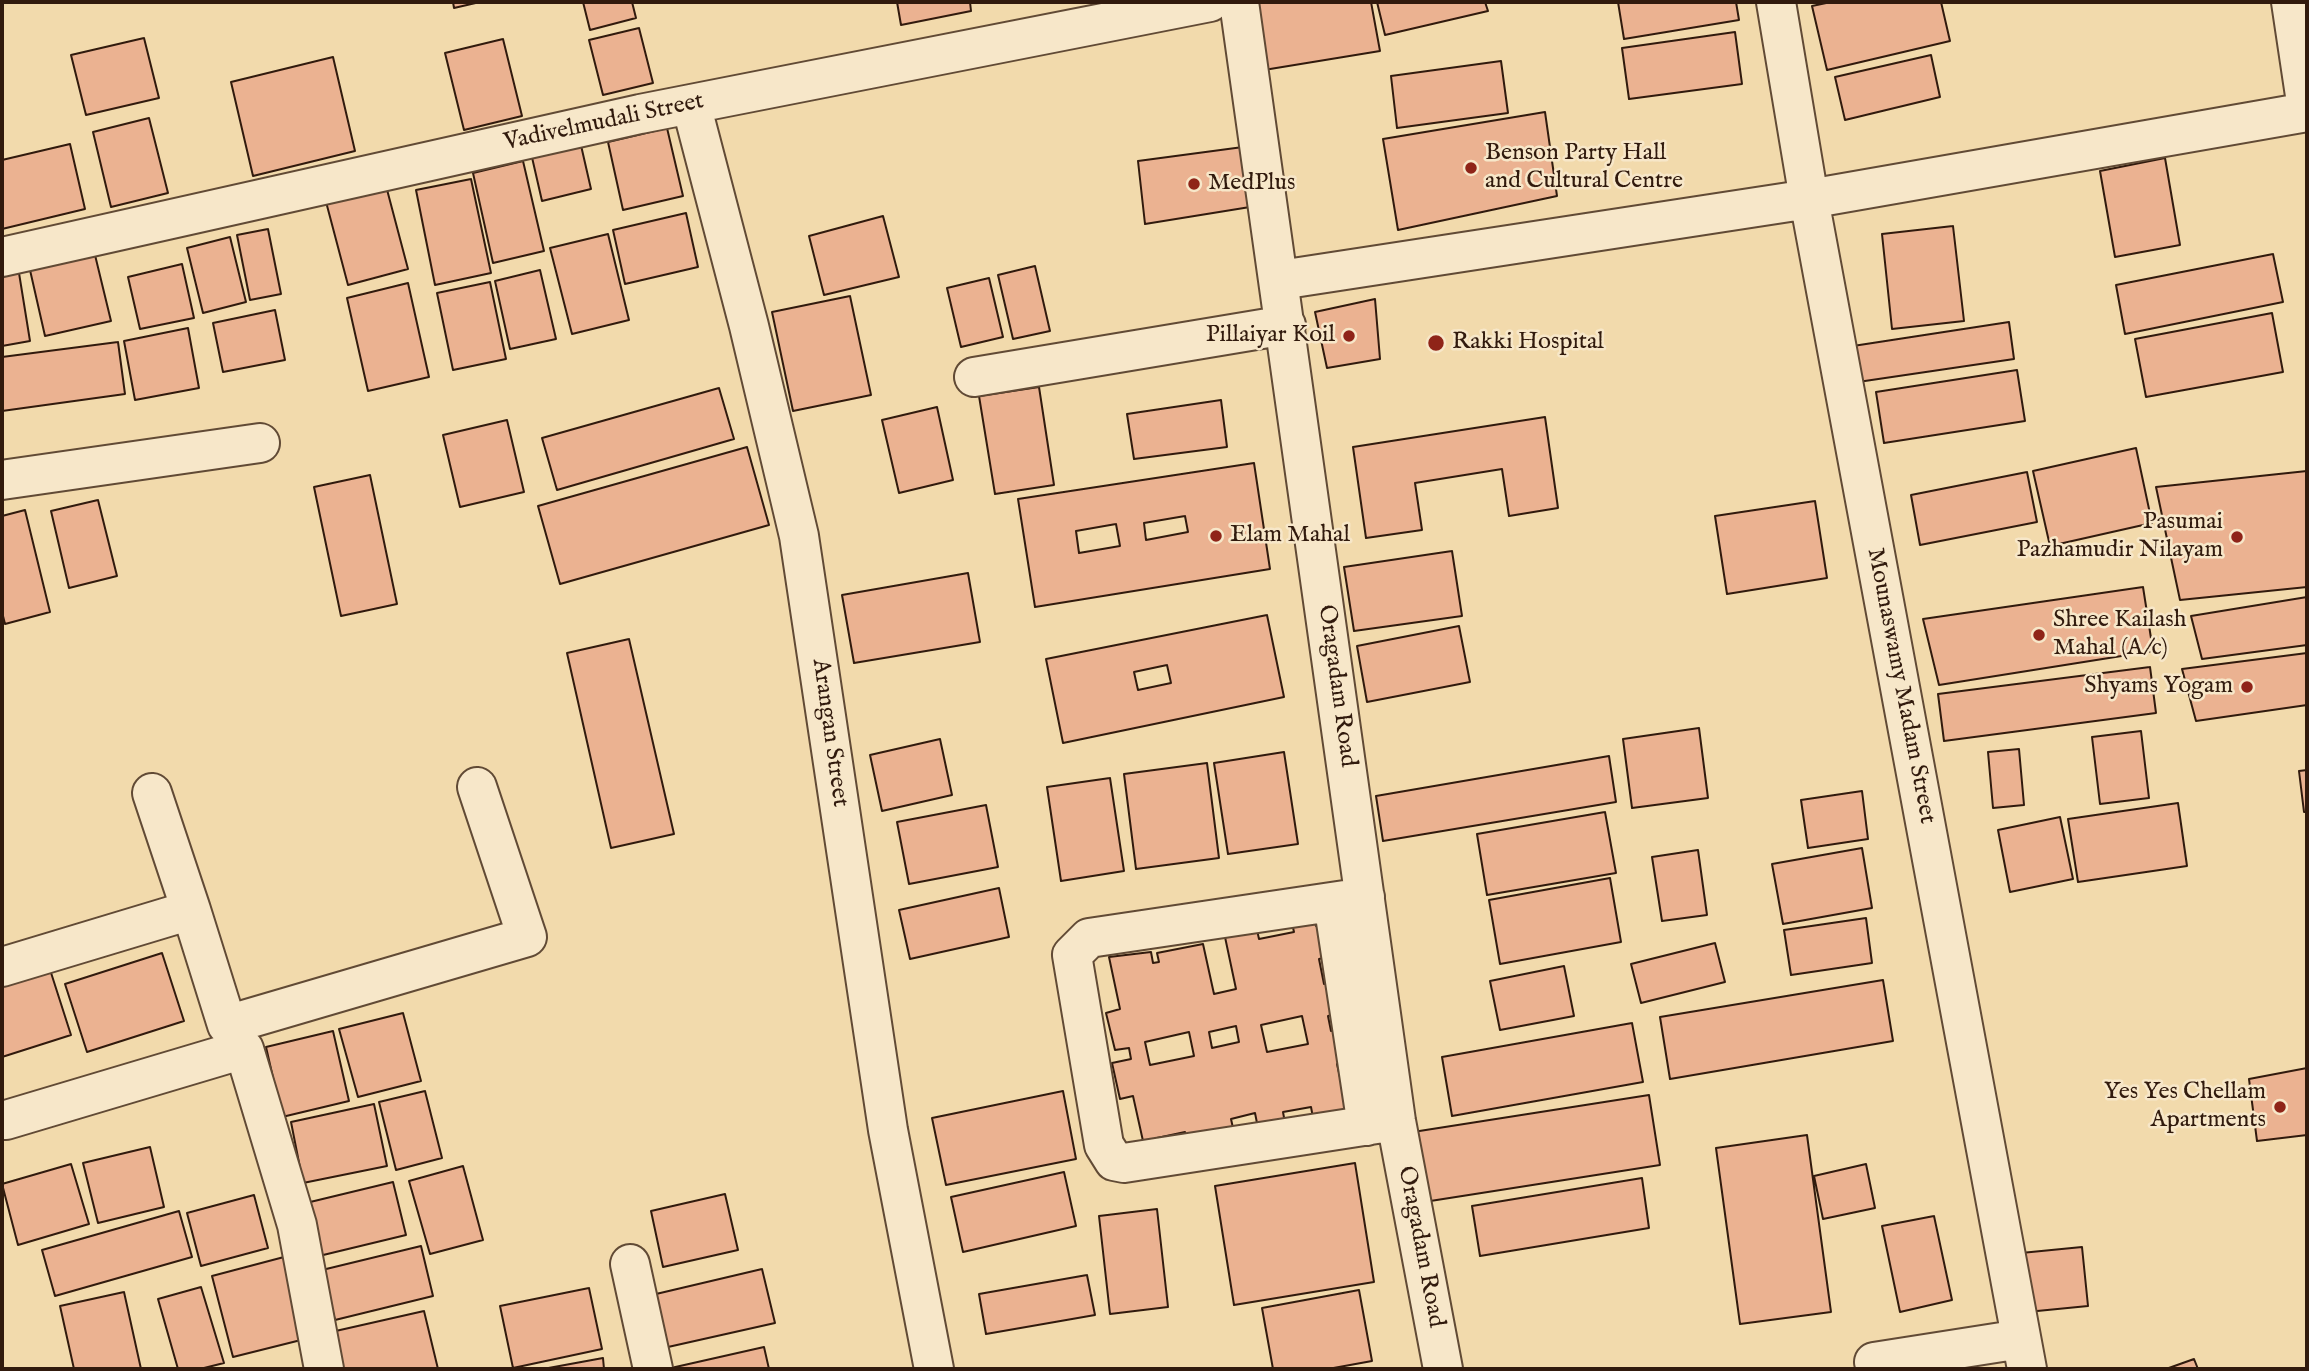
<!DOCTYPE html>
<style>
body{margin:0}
#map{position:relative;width:2309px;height:1371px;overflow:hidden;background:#f2daac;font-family:"IM FELL English",serif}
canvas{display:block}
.frame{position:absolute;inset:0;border:4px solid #311a0d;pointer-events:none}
</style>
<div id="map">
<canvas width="2309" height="1371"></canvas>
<div class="frame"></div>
</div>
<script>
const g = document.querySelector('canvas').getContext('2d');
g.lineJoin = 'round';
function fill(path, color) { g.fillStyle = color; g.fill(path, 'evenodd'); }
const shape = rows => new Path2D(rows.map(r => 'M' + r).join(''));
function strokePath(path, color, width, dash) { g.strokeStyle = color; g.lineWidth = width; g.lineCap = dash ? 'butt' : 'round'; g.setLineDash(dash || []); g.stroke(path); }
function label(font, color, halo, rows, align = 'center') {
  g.font = font + ' "IM FELL English",serif'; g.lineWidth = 5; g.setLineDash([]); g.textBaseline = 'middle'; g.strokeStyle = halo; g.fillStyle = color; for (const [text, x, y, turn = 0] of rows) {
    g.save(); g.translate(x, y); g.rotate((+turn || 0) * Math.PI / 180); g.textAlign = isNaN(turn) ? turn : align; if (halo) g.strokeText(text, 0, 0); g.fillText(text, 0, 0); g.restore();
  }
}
const building = shape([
 [453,2,480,2,454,8,453,2],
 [583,2,632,2,636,18,590,30,583,2],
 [897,2,970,2,971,11,901,25,897,2],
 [1254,2,1371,2,1380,51,1264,70,1254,2],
 [1377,2,1485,2,1488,11,1385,35,1377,2],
 [1618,2,1736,2,1739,20,1624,39,1618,2],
 [1831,2,1941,2,1950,41,1827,70,1812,6,1831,2],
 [639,28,653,83,603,95,589,40,639,28],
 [1735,32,1742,84,1629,99,1622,48,1735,32],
 [144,38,159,98,86,115,71,55,144,38],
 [503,39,522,116,464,130,445,53,503,39],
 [1931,55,1940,97,1845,120,1835,77,1931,55],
 [333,57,355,151,253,176,231,82,333,57],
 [1501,61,1508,113,1397,128,1391,76,1501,61],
 [1545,112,1557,196,1398,230,1383,139,1545,112],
 [149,118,168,193,111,207,93,132,149,118],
 [667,128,683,196,623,210,608,142,667,128],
 [580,141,591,189,542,201,531,153,580,141],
 [70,144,85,209,2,229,2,160,70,144],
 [1243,147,1250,207,1145,224,1138,161,1243,147],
 [2165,158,2180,245,2115,257,2100,171,2165,158],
 [523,161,544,251,493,263,473,173,523,161],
 [471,179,491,273,435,285,416,190,471,179],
 [385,182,408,269,348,285,325,198,385,182],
 [686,213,698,267,625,284,613,230,686,213],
 [883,216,899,277,824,295,809,236,883,216],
 [1953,226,1964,321,1892,329,1882,234,1953,226],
 [268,229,281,294,250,300,237,235,268,229],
 [608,234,629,320,572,334,550,248,608,234],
 [230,237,246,302,203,313,187,248,230,237],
 [2273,254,2283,302,2125,334,2116,285,2273,254],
 [95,255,111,321,45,336,30,270,95,255],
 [182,264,194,318,140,329,128,277,182,264],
 [1035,266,1050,331,1013,339,998,275,1035,266],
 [540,270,556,339,510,349,495,281,540,270],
 [19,273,30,341,2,346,2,276,19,273],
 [989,278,1003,337,961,347,947,288,989,278],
 [490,282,506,359,453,370,437,293,490,282],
 [408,283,429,377,368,391,347,298,408,283],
 [850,296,871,395,793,411,772,312,850,296],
 [1375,299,1380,359,1327,368,1315,312,1375,299],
 [275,310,285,360,223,372,213,323,275,310],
 [2272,313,2283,372,2146,397,2135,339,2272,313],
 [2009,322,2014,359,1858,382,1853,346,2009,322],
 [188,328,199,388,135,400,124,341,188,328],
 [118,342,125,394,2,411,2,357,118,342],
 [2017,370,2025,421,1884,443,1876,392,2017,370],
 [1039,387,1054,485,995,494,979,396,1039,387],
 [719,388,734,439,557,490,542,438,719,388],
 [1221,400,1227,447,1134,459,1127,414,1221,400],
 [937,407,953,480,899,493,882,420,937,407],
 [1545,417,1558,508,1509,516,1502,469,1415,483,1422,530,1366,538,1353,447,1545,417],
 [507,420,524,492,460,507,443,435,507,420],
 [747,447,769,525,560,584,538,506,747,447],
 [2136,448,2152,523,2050,546,2033,471,2136,448],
 [1254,463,1270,569,1035,607,1018,499,1254,463],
 [1185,516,1188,532,1146,540,1144,523,1185,516],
 [1116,524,1120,546,1079,553,1076,531,1116,524],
 [2307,471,2307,587,2180,600,2156,487,2307,471],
 [2027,472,2037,522,1920,545,1911,495,2027,472],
 [370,475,397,604,341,616,314,487,370,475],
 [98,500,117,576,69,588,51,511,98,500],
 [1815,501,1827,578,1727,594,1715,516,1815,501],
 [25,510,50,612,5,624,2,612,2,516,25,510],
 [1452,551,1462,616,1354,631,1344,567,1452,551],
 [968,573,980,642,854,663,842,595,968,573],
 [2143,587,2153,651,1939,685,1923,619,2143,587],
 [2307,597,2307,645,2202,659,2191,616,2307,597],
 [1267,615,1284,697,1063,743,1046,659,1267,615],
 [1167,665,1171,683,1138,690,1134,672,1167,665],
 [1459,626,1470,682,1367,702,1357,646,1459,626],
 [629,639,674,834,611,848,567,653,629,639],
 [2307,653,2307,705,2196,721,2182,669,2307,653],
 [2150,667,2156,713,1944,741,1938,694,2150,667],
 [1699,728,1708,798,1632,808,1623,739,1699,728],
 [2141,731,2149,798,2100,804,2092,737,2141,731],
 [940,739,952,795,882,811,870,755,940,739],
 [2019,749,2024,805,1993,808,1988,752,2019,749],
 [1284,752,1298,844,1228,854,1214,763,1284,752],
 [1609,756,1616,802,1383,841,1376,796,1609,756],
 [1207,763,1219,858,1136,869,1124,774,1207,763],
 [2307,770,2307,812,2304,812,2299,771,2307,770],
 [1110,778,1124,871,1061,881,1047,787,1110,778],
 [1862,791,1868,839,1808,848,1801,800,1862,791],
 [2178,803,2187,866,2078,882,2068,819,2178,803],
 [986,805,998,867,909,884,897,822,986,805],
 [1605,812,1616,873,1487,895,1477,834,1605,812],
 [2060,817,2073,879,2010,892,1998,830,2060,817],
 [1862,848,1872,908,1783,924,1772,864,1862,848],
 [1698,850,1707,915,1662,921,1652,857,1698,850],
 [1610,878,1621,942,1500,964,1489,900,1610,878],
 [999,888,1009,937,910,959,899,910,999,888],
 [1313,915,1316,926,1329,923,1336,955,1319,959,1324,984,1338,981,1345,1012,1328,1016,1331,1031,1344,1028,1352,1061,1337,1064,1342,1086,1362,1113,1314,1123,1311,1107,1283,1112,1285,1123,1258,1128,1255,1113,1231,1119,1235,1137,1187,1139,1185,1132,1157,1138,1159,1147,1145,1150,1133,1096,1120,1099,1112,1063,1131,1059,1129,1048,1115,1050,1106,1013,1120,1009,1109,957,1151,952,1153,963,1159,962,1157,953,1203,944,1214,994,1236,989,1225,937,1257,930,1259,939,1294,932,1291,919,1313,915],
 [1302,1016,1308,1044,1267,1052,1261,1025,1302,1016],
 [1236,1026,1239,1042,1212,1048,1209,1032,1236,1026],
 [1189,1032,1194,1056,1150,1065,1145,1042,1189,1032],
 [1866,918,1872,963,1791,975,1784,930,1866,918],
 [1715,943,1725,982,1641,1003,1631,964,1715,943],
 [162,953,184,1021,87,1052,65,984,162,953],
 [45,954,71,1035,2,1057,2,968,45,954],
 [1564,966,1574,1016,1500,1030,1490,981,1564,966],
 [1883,980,1893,1041,1670,1079,1660,1017,1883,980],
 [403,1013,421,1081,358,1097,339,1029,403,1013],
 [1632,1023,1643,1082,1452,1116,1442,1057,1632,1023],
 [333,1031,349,1101,282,1117,266,1047,333,1031],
 [2307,1068,2307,1135,2257,1141,2249,1079,2307,1068],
 [425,1091,442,1158,396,1170,379,1102,425,1091],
 [1063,1091,1076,1159,946,1185,932,1118,1063,1091],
 [1649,1095,1660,1165,1424,1202,1413,1132,1649,1095],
 [374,1104,387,1166,303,1183,291,1122,374,1104],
 [1807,1135,1831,1312,1740,1324,1716,1148,1807,1135],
 [150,1147,164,1207,98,1223,83,1163,150,1147],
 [1355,1163,1374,1282,1234,1305,1215,1186,1355,1163],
 [71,1164,89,1224,18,1245,2,1184,71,1164],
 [1866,1164,1875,1208,1823,1219,1814,1176,1866,1164],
 [463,1166,483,1240,430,1254,409,1181,463,1166],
 [1064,1172,1076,1226,963,1252,951,1197,1064,1172],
 [1642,1178,1649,1228,1480,1256,1472,1206,1642,1178],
 [393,1182,406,1235,319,1256,306,1203,393,1182],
 [725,1194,738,1250,663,1267,651,1211,725,1194],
 [254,1195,268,1248,201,1266,187,1213,254,1195],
 [1157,1209,1168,1307,1110,1314,1099,1216,1157,1209],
 [179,1211,192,1257,55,1296,42,1250,179,1211],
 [1934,1216,1952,1300,1900,1312,1882,1226,1934,1216],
 [421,1246,433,1296,335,1320,322,1270,421,1246],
 [2082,1247,2088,1306,2027,1312,2021,1253,2082,1247],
 [284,1257,305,1339,233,1357,212,1276,284,1257],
 [762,1269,775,1323,668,1347,656,1294,762,1269],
 [1087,1275,1095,1315,986,1334,979,1294,1087,1275],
 [201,1287,224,1363,200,1369,178,1369,158,1299,201,1287],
 [589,1288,602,1349,513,1368,500,1306,589,1288],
 [1359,1290,1372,1361,1328,1369,1273,1369,1262,1308,1359,1290],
 [124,1292,141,1369,74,1369,60,1306,124,1292],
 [424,1311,438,1369,326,1369,318,1335,424,1311],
 [764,1347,769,1369,671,1369,671,1368,764,1347],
 [603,1358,604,1369,543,1369,603,1358],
 [2194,1359,2198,1369,2166,1369,2194,1359]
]);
const minor = shape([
 [1239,2,1396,1121,1443,1369],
 [1776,2,1809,199,2027,1369],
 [2291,2,2307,109],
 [691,104,749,326,799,536,888,1130,934,1369],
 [2,257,640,114,1210,2],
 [1280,280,1809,199,2307,112],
 [974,377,1286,325],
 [2,480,260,443],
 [152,793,191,910],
 [1365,897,1089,938,1072,955,1104,1145,1114,1161,1124,1163,1396,1121],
 [1333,902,1367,1126],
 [2,967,191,910,227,1025,527,937,477,787],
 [6,1120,244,1049,297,1225,324,1369],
 [630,1264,653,1369],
 [1874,1362,2021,1339]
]);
const markers = [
 [1471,168,7,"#8f2418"],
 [1194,184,7,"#8f2418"],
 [1349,336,7,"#8f2418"],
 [1436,343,9,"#8f2418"],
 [1216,536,7,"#8f2418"],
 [2237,537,7,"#8f2418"],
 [2039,635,7,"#8f2418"],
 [2247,687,7,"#8f2418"],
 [2280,1107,7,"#8f2418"]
];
const streetNames = [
 ["Vadivelmudali Street",604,123,-12],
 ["Oragadam Road",1336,686,82],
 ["Mounaswamy Madam Street",1900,686,79],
 ["Arangan Street",829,733,82],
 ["Oragadam Road",1420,1247,79]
];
const poiNames = [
 ["Benson Party Hall",1485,154],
 ["and Cultural Centre",1485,182],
 ["MedPlus",1208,184],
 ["Pillaiyar Koil",1335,336,"right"],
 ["Rakki Hospital",1452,343],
 ["Pasumai",2223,523,"right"],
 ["Pazhamudir Nilayam",2223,551,"right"],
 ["Elam Mahal",1230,536],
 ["Shree Kailash",2053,621],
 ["Mahal (A/c)",2053,649],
 ["Shyams Yogam",2233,687,"right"],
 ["Yes Yes Chellam",2266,1093,"right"],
 ["Apartments",2266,1121,"right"]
];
fill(building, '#ebb291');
strokePath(building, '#311a0d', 2);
strokePath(minor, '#614a35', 42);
strokePath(minor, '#f7e7c9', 38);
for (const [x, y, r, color] of markers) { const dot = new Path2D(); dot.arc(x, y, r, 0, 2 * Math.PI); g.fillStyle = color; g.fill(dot); strokePath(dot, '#f7e7c9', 2.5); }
label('24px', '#311a0d', '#f7e7c9', streetNames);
label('24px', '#311a0d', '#f7e7c9', poiNames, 'left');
</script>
